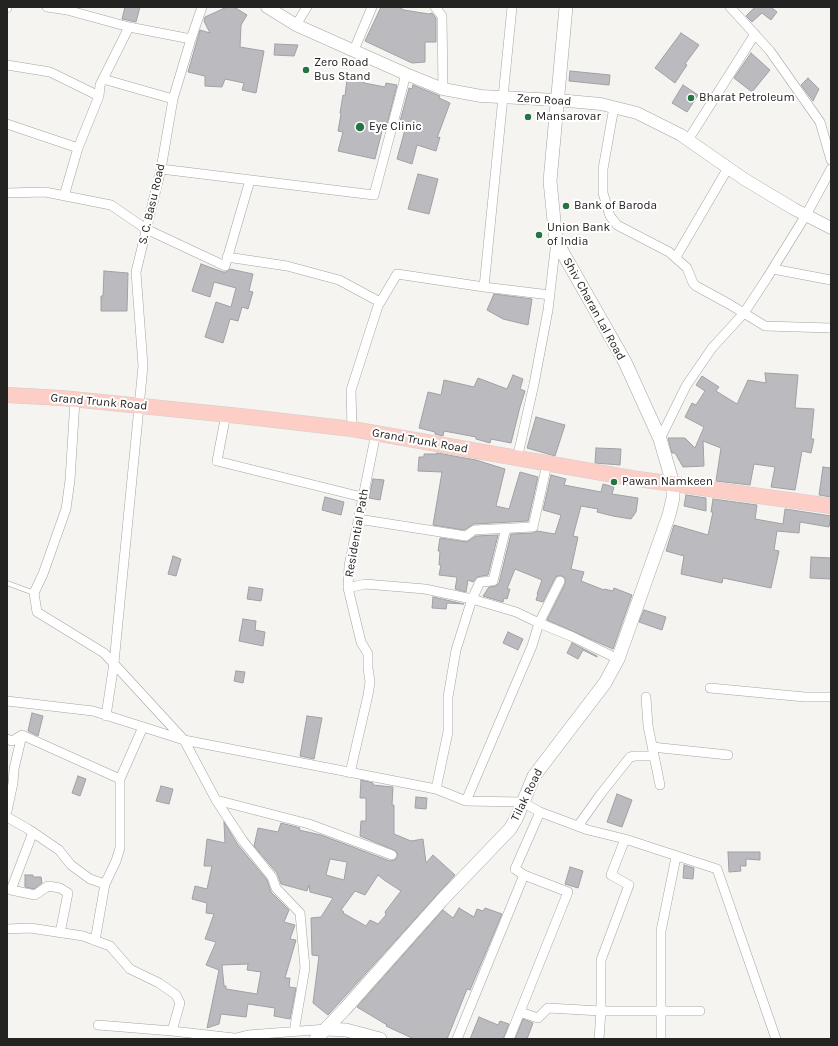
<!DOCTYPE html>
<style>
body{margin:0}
#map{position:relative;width:838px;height:1046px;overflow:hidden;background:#f6f4f0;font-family:Karla,sans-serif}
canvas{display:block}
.frame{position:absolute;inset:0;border:8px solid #232321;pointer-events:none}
</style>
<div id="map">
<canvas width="838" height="1046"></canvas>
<div class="frame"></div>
</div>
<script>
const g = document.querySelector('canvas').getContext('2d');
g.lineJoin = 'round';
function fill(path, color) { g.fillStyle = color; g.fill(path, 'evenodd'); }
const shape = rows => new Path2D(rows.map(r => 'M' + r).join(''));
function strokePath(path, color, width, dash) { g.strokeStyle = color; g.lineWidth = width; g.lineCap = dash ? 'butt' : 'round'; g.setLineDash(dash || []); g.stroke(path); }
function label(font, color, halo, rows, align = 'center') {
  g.font = font + ' Karla,sans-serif'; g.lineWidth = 4; g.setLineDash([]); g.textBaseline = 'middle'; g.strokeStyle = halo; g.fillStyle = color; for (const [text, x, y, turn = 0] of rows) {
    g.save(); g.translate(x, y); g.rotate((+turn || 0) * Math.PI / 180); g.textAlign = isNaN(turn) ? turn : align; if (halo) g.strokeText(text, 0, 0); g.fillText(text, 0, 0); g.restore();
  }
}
const building = shape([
 [125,7,140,7,136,22,122,19,125,7],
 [227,7,234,7,247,15,241,25,240,47,264,51,256,93,242,90,244,83,225,79,222,87,205,86,205,76,188,72,200,30,210,33,204,21,205,17,227,7],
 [381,7,398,7,404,10,429,14,432,13,436,18,436,42,425,42,425,62,412,63,365,41,381,7],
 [755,7,771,7,777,12,771,20,762,13,752,22,746,16,755,7],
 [681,33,699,45,685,64,687,65,675,83,655,68,681,33],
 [275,44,298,45,294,56,274,55,275,44],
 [751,53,770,70,752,92,734,78,751,53],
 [570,71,610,75,609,85,569,81,570,71],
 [808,78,819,89,813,101,801,85,808,78],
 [347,79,364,82,364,83,385,87,386,83,397,85,387,124,384,123,375,159,338,151,343,132,338,131,341,114,340,113,343,95,345,96,347,79],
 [413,85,440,96,439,98,450,103,437,138,440,137,436,151,417,145,412,164,397,159,406,126,399,125,409,88,412,89,413,85],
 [683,85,698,95,687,112,672,103,683,85],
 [418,174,438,179,429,214,408,209,418,174],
 [201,264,223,272,226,272,230,269,253,274,249,291,253,292,248,309,242,307,238,321,230,319,223,343,205,337,216,302,231,307,236,288,214,282,210,297,192,291,201,264],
 [104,271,128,273,127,311,101,311,101,296,103,296,104,271],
 [494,294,532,299,528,325,503,319,487,310,494,294],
 [765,373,798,375,795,408,814,409,811,439,814,439,811,453,802,451,795,490,771,487,775,467,754,464,750,485,716,481,721,448,703,441,704,466,683,467,675,453,672,453,668,438,685,438,695,448,704,427,685,417,692,403,696,405,705,391,696,385,702,376,719,387,716,391,737,404,748,380,766,383,765,373],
 [513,375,523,379,520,389,525,391,520,407,511,443,491,439,490,443,476,439,476,437,444,431,443,436,435,434,435,432,419,428,428,392,441,395,444,380,474,387,478,378,507,389,513,375],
 [536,417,565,425,555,456,527,448,536,417],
 [596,448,621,449,620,465,595,463,596,448],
 [437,453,476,460,505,469,496,506,509,509,520,472,538,477,528,521,474,524,464,530,433,525,442,472,418,471,419,457,424,457,424,454,437,454,437,453],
 [823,467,831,468,831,497,819,495,823,467],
 [551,475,566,479,564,485,601,492,603,484,614,487,612,494,638,498,636,512,631,519,613,516,597,512,598,509,581,506,573,536,578,537,571,569,584,572,581,581,604,590,604,589,613,591,614,588,632,595,613,649,547,620,565,584,565,578,562,576,557,576,555,578,543,602,536,600,538,594,537,594,542,580,515,569,507,589,510,589,507,599,504,598,503,602,483,596,489,587,496,586,499,583,511,534,533,533,537,531,555,534,561,515,543,510,551,475],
 [373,479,384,480,380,500,369,498,373,479],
 [686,495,706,498,706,511,684,506,686,495],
 [325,497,344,502,341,515,322,510,325,497],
 [713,499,757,505,755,519,783,524,785,509,831,516,829,527,800,522,799,533,777,531,774,550,779,551,771,588,723,578,722,583,681,574,684,556,666,551,674,525,708,535,713,512,711,512,713,499],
 [498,535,488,575,477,577,473,582,468,580,466,592,455,589,457,578,456,577,439,575,441,565,439,565,440,551,438,551,440,538,467,542,476,536,498,535],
 [173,556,181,559,176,576,168,574,173,556],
 [811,557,831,558,831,579,810,578,811,557],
 [249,587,263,589,261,601,247,599,249,587],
 [433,597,464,604,447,603,446,609,432,608,433,597],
 [644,610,666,617,662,630,639,622,644,610],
 [243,619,256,621,255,630,265,632,263,646,239,641,243,619],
 [508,632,523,639,518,650,503,643,508,632],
 [572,643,597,656,597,657,583,650,578,659,567,653,572,643],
 [236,671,245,672,243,683,234,681,236,671],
 [32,713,43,716,38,736,28,731,32,713],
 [307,716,322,718,314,759,300,756,307,716],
 [78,776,86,779,80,796,72,793,78,776],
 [361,780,373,783,373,785,393,787,392,805,394,805,394,834,411,841,423,839,426,863,433,855,455,875,328,1015,313,1003,319,956,312,955,311,918,321,917,333,898,310,892,309,885,307,891,281,884,277,873,254,846,258,828,278,832,281,823,300,828,299,830,321,835,390,861,395,860,398,854,394,850,360,836,361,821,366,821,366,798,360,798,361,780],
 [330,859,347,862,344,880,326,875,330,859],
 [378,875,384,880,401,891,385,912,386,915,378,924,370,920,366,926,343,913,344,912,341,910,355,891,365,895,378,875],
 [161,786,173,789,169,804,156,801,161,786],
 [617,794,632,800,622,827,607,822,617,794],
 [416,797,427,798,426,809,415,808,416,797],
 [224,822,238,845,267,880,271,892,289,910,284,922,295,925,290,939,296,940,285,978,290,978,289,987,296,988,290,1019,274,1016,275,1008,248,1004,246,1017,221,1014,219,1024,207,1028,219,970,206,965,216,942,205,939,214,914,206,913,207,903,192,899,195,886,207,889,212,866,204,866,207,839,225,843,224,822],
 [248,964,247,970,261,972,257,994,226,989,226,986,224,986,222,965,248,964],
 [728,852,760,852,760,860,746,859,746,866,740,866,741,871,729,872,728,852],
 [684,865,694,868,693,879,683,878,684,865],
 [570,867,583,871,578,888,565,884,570,867],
 [25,875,33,875,33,877,41,877,42,883,34,889,25,887,25,875],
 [459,908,474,917,477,909,483,911,485,908,502,914,470,990,467,989,447,1039,414,1039,386,1026,387,1025,357,1007,443,910,453,918,459,908],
 [479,1017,498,1025,500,1021,509,1024,503,1039,470,1039,479,1017],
 [523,1019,533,1023,527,1039,515,1039,523,1019]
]);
const service = shape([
 [7,583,34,593]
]);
const minor = shape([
 [47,7,67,10,129,27,191,39],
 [435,7,442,16,443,89],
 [730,7,770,51,820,122,831,160],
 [7,8,7,7],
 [296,25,307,7],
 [354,50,372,7],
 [7,65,50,72,99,96],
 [103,79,173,99],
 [614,107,603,169,603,193,610,216,617,225,669,252,687,268,693,283,696,286,729,304,765,326,831,328],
 [7,124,78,148],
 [688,140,755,34],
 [161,169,374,195,406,74],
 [7,193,45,192,111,205,146,229,225,266,250,180],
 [64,196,78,148,99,96,100,85,129,27],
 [227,257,287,266,339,280,380,302],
 [676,257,728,168],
 [773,269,831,280],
 [484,287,550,295],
 [75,400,70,480,66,509,43,574,34,593,37,612,104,653,184,740,216,800,243,841,272,877,276,888,300,913,305,968,294,1032],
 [226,414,217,461,362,497],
 [352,429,351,390,378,306,397,274,484,287,512,7],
 [660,439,686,386,712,348,744,313,767,278,806,215,831,169],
 [517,459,534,384,548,310,556,241],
 [358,519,466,536,474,530,533,527,547,464],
 [348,588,365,584,425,589,472,599,516,612,539,623,573,637,618,659],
 [710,688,805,697,831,697],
 [646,697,648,726,660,785],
 [7,701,93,711,184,740,436,789,466,801,522,802,540,812,588,830,625,839,717,869,776,1039],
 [106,716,114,663,143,366,136,272,161,169,173,99,191,39,202,7],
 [7,739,12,741,22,735,120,779,143,727],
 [652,747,728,755],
 [350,773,368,695,370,682,368,668,368,654,361,642,348,588,349,566,376,433],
 [436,789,448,732,448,697,456,650,472,599,480,582,493,581,506,528],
 [216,800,309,824,392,855],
 [466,801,532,646,539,623,560,581],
 [7,811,13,783,14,769,22,735],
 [7,817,28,829,59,850,71,865,90,879,105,884],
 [578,826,600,795,630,757,635,756,654,756],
 [33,832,11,890,35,895,48,886,60,888,68,893,60,933],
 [7,929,30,928,83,936,110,946,130,969,159,983,176,995,180,1003,172,1031],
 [95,941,105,884,116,861,120,848,120,779],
 [520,1012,538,1018,548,1008,601,1011,700,1011],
 [98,1025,172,1031,234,1038],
 [232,1039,248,1035,327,1029],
 [457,1039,524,875,515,869,540,812],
 [509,1039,568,892,524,875],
 [599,1039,601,1011,601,960,629,885,611,875,625,839],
 [661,1039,661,931,676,857]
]);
const tertiary = shape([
 [267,7,296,25,406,74,443,89,481,96,557,100,601,104,637,113,681,135,744,179,794,209,831,228]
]);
const secondary = shape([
 [327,1029,346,1030,380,1039],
 [316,1039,344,1010,441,901,510,829,516,819,534,776,605,683,618,659,669,515,673,498,673,484,660,439,625,362,556,241,550,181,566,7]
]);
const primary = shape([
 [7,395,62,398,240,416,352,429,631,478,831,506]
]);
const markers = [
 [306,70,4,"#247444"],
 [691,98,4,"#247444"],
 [528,117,4,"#247444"],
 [360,127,5,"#247444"],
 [566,206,4,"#247444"],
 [539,235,4,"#247444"],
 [614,482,4,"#247444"]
];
const poiNames = [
 ["Zero Road",314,63],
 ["Bus Stand",314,77],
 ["Bharat Petroleum",699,98],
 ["Mansarovar",536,117],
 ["Eye Clinic",369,127],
 ["Bank of Baroda",574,206],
 ["Union Bank",547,228],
 ["of India",547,242],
 ["Pawan Namkeen",622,482]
];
const streetNames = [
 ["Zero Road",544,100,4],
 ["S. C. Basu Road",152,204,-77],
 ["Shiv Charan Lal Road",594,309,61],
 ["Grand Trunk Road",99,402,5],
 ["Grand Trunk Road",420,441,10],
 ["Residential Path",357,533,-80],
 ["Tilak Road",527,795,-64]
];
fill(building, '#bababf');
strokePath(building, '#a0a0a5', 1);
strokePath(service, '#a5a49f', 5.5);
strokePath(minor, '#a5a49f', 10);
strokePath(tertiary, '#a5a49f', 13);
strokePath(secondary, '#a5a49f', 14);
strokePath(primary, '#cfcfce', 16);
strokePath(service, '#fff', 4.5);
strokePath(minor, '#fff', 9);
strokePath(tertiary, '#fff', 12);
strokePath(secondary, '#fff', 13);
strokePath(primary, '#fccec5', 15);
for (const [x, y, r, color] of markers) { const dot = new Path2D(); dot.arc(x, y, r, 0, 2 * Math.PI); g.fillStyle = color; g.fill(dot); strokePath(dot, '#fff', 1.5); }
label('12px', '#232321', '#fff', poiNames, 'left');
label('12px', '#232321', '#fff', streetNames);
</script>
